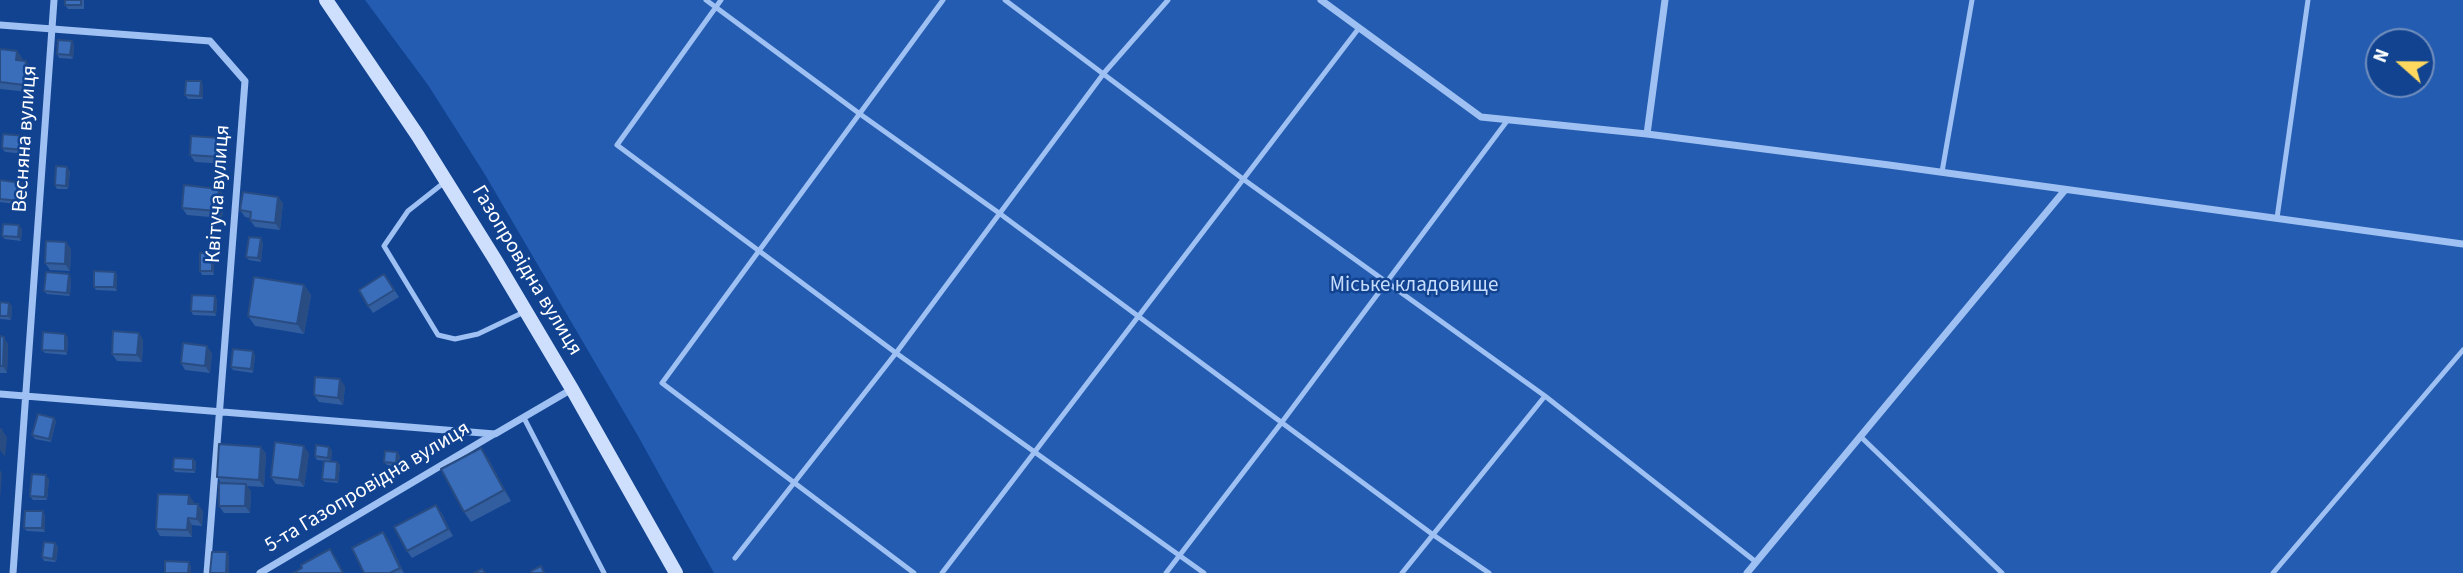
<!DOCTYPE html>
<meta charset="utf-8">
<style>
body{margin:0}
#map{position:relative;width:2463px;height:573px;overflow:hidden;background:#124391;font-family:"Source Sans 3",sans-serif}
canvas{display:block}
.north{position:absolute;left:2365px;top:28px;width:70px;height:70px;box-sizing:border-box;background:#124391;border:2px solid #718ebd;border-radius:50%;rotate:291deg;font-size:19px;font-weight:700;line-height:28px;text-align:center;color:#fff}
.north::after{content:'';display:block;margin:auto;width:24px;height:32px;background:#ffd95f;clip-path:polygon(50% 0,100% 100%,50% 72%,0 100%)}
</style>
<div id="map">
<canvas width="2463" height="573"></canvas>
<div class="north">N</div>
</div>
<script>
const g = document.querySelector('canvas').getContext('2d');
g.lineJoin = 'round';
function fill(path, color) { g.fillStyle = color; g.fill(path, 'evenodd'); }
const shape = rows => new Path2D(rows.map(r => 'M' + r).join(''));
function strokePath(path, color, width, dash) { g.strokeStyle = color; g.lineWidth = width; g.lineCap = dash ? 'butt' : 'round'; g.setLineDash(dash || []); g.stroke(path); }
function label(font, color, halo, rows, align = 'center') {
  g.font = font + ' "Source Sans 3",sans-serif'; g.lineWidth = 5; g.setLineDash([]); g.textBaseline = 'middle'; g.strokeStyle = halo; g.fillStyle = color; for (const [text, x, y, turn = 0] of rows) {
    g.save(); g.translate(x, y); g.rotate((+turn || 0) * Math.PI / 180); g.textAlign = isNaN(turn) ? turn : align; if (halo) g.strokeText(text, 0, 0); g.fillText(text, 0, 0); g.restore();
  }
}
const green = shape([
 [365,0,2463,0,2463,573,714,573,638,436,484,173,428,85],
 [2379,42,2421,42,2421,84,2379,84]
]);
const lane = shape([
 [706,0,860,114,999,213,1432,534,1489,573],
 [721,0,617,145,896,353,1204,573],
 [1005,0,1243,179,1545,396,1756,562],
 [1942,172,1972,0],
 [446,181,408,211,384,246,438,335,455,339,478,334,524,312],
 [2277,218,2308,0],
 [524,418,604,573],
 [1860,436,2002,573],
 [735,558,896,353,1104,73,1168,0],
 [914,573,662,383,943,0],
 [942,573,1359,28],
 [1166,573,1282,422,1507,121],
 [1402,573,1545,396],
 [2273,573,2463,350]
]);
const street = shape([
 [1321,0,1481,117,1647,134,1889,165,2463,244],
 [0,25,210,41,245,81,207,573],
 [1647,134,1665,0],
 [0,394,495,434,572,389],
 [13,573,54,0],
 [260,573,494,434],
 [1747,573,2065,190]
]);
const secondary = shape([
 [326,0,418,136,496,261,572,389,676,573]
]);
const wall = shape([
 [65,0,84,0,84,9,68,9,65,5],
 [74,44,73,59,59,58,57,54],
 [0,49,17,51,22,58,22,61,31,68,29,92,0,89],
 [203,85,203,99,188,99,185,95],
 [25,136,28,140,27,154,5,152,2,148],
 [221,138,226,145,225,164,195,162,190,155],
 [70,171,68,189,57,189,55,185],
 [0,180,22,183,24,186,22,205,0,202],
 [224,196,222,218,187,215,182,208],
 [278,197,283,203,280,230,255,227,250,220,250,218,245,217,240,210],
 [22,229,21,241,5,239,2,236],
 [66,242,71,249,70,271,50,270,45,263],
 [263,242,261,262,249,260,246,257],
 [214,257,214,275,202,275,200,271],
 [115,272,117,275,117,291,96,290,94,287],
 [384,274,399,297,373,313,368,306],
 [71,278,70,296,47,294,44,291],
 [304,285,311,295,304,334,255,326,248,316],
 [215,296,217,300,216,316,193,315,191,311],
 [0,302,12,306,11,320,0,319],
 [139,333,143,340,142,362,117,361,112,354],
 [0,336,8,344,7,373,0,373],
 [68,337,67,355,45,353,42,350],
 [212,353,210,373,185,370,181,363],
 [255,355,253,373,233,370,231,367],
 [345,386,343,405,319,402,314,395],
 [54,418,56,421,51,442,35,439,32,435],
 [261,447,266,454,264,487,247,486,251,491,250,513,224,513,219,506,221,483,217,477],
 [329,447,332,451,331,461,337,462,340,465,338,483,325,482,322,479,325,461,317,460,315,456],
 [397,452,400,456,398,467,387,465,384,462],
 [309,453,304,487,276,484,271,477],
 [488,458,511,501,471,522,464,512],
 [193,459,196,462,195,473,175,472,173,469],
 [49,479,47,500,33,500,30,496],
 [194,502,194,504,203,511,202,526,192,525,192,537,160,536,156,529],
 [441,512,453,536,412,558,407,551],
 [45,515,45,532,27,531,24,528],
 [388,539,404,573,364,573],
 [55,543,58,547,56,562,44,561,42,557]
]);
const shadedWall = shape([
 [72,41,74,44,73,59,70,55],
 [17,51,22,58,21,67,16,60],
 [26,61,31,68,29,92,24,85],
 [201,81,203,85,203,99,200,96],
 [25,136,28,140,27,154,24,150],
 [221,138,226,145,225,164,220,157],
 [67,167,70,171,68,189,66,186],
 [22,183,24,186,22,205,20,201],
 [219,189,224,196,222,218,217,211],
 [278,197,283,203,280,230,275,223],
 [19,225,22,229,21,241,18,237],
 [261,238,263,242,261,262,258,258],
 [66,242,71,249,70,271,65,264],
 [212,253,214,257,214,275,212,271],
 [115,272,117,275,117,291,114,287],
 [69,274,71,278,70,296,67,293],
 [304,285,311,295,304,334,297,324],
 [215,296,217,300,216,316,214,312],
 [9,303,12,306,11,320,8,316],
 [139,333,143,340,142,362,137,355],
 [65,334,68,337,67,355,65,351],
 [4,337,8,344,7,373,3,366],
 [207,346,212,353,210,373,205,366],
 [253,351,255,355,253,373,251,369],
 [340,379,345,386,343,405,338,398],
 [54,418,56,421,51,442,49,439],
 [2,430,7,437,5,457,0,450],
 [304,446,309,453,304,487,299,480],
 [261,447,266,454,264,487,259,480],
 [329,447,332,451,331,462,328,458],
 [481,448,488,458,511,501,504,490],
 [397,452,400,456,398,467,396,463],
 [193,459,196,462,195,473,193,470],
 [337,462,340,465,338,483,336,480],
 [0,470,2,473,0,501],
 [46,475,49,479,47,500,45,497],
 [246,484,251,491,250,513,245,506],
 [189,495,194,502,193,511,188,504],
 [198,504,203,511,202,526,197,519],
 [436,505,441,512,453,536,448,529],
 [43,511,45,515,45,532,42,528],
 [188,518,192,525,192,537,187,530],
 [383,532,388,539,404,573,400,568],
 [55,543,58,547,56,562,53,559],
 [227,552,229,556,229,573,226,573],
 [189,562,191,566,191,573,188,573]
]);
const building = shape([
 [65,0,81,0,81,5,65,5,65,0],
 [58,40,72,41,70,55,57,54,58,40],
 [0,49,17,51,16,60,26,61,24,85,0,82,0,49],
 [186,81,201,81,200,96,185,95,186,81],
 [3,134,25,136,24,150,2,148,3,134],
 [191,136,221,138,220,157,190,155,191,136],
 [56,166,67,167,66,186,55,185,56,166],
 [0,180,22,183,20,201,0,199,0,180],
 [184,185,219,189,217,211,182,208,184,185],
 [243,192,278,197,275,223,250,220,251,212,240,210,243,192],
 [3,224,19,225,18,237,2,236,3,224],
 [249,237,261,238,258,258,246,257,249,237],
 [46,241,66,242,65,264,45,263,46,241],
 [200,253,212,253,212,271,200,271,200,253],
 [94,271,115,272,114,287,94,287,94,271],
 [46,272,69,274,67,293,44,291,46,272],
 [384,274,394,290,368,306,359,290,384,274],
 [254,277,304,285,297,324,248,316,254,277],
 [192,295,215,296,214,312,191,311,192,295],
 [0,302,9,303,8,316,0,316,0,302],
 [113,331,139,333,137,355,112,354,113,331],
 [43,332,65,334,65,351,42,350,43,332],
 [0,336,4,337,3,366,0,366,0,336],
 [183,343,207,346,205,366,181,363,183,343],
 [233,349,253,351,251,369,231,367,233,349],
 [315,377,340,379,338,398,314,395,315,377],
 [38,414,54,418,49,439,32,435,38,414],
 [0,429,2,430,0,448,0,429],
 [275,442,304,446,299,480,271,477,275,442],
 [219,444,261,447,259,480,217,477,219,444],
 [316,445,329,447,328,458,315,456,316,445],
 [481,448,504,490,464,512,441,469,481,448],
 [385,451,397,452,396,463,384,462,385,451],
 [174,458,193,459,193,470,173,469,174,458],
 [324,461,337,462,336,480,322,479,324,461],
 [32,474,46,475,45,497,30,496,32,474],
 [219,483,246,484,245,506,219,506,219,483],
 [158,494,189,495,188,504,198,504,197,519,188,518,187,530,156,529,158,494],
 [436,505,448,529,407,551,394,527,436,505],
 [25,511,43,511,42,528,24,528,25,511],
 [383,532,400,568,390,573,364,573,352,548,383,532],
 [44,542,55,543,53,559,42,557,44,542],
 [330,549,343,573,293,573,302,568,301,565,330,549],
 [212,552,227,552,226,573,210,573,212,552],
 [165,561,189,562,188,573,165,573,165,561],
 [541,566,544,573,532,573,531,571,541,566],
 [482,569,485,573,474,573,482,569]
]);
const streetNames = [
 ["Весняна вулиця",26,139,-86],
 ["Квітуча вулиця",219,194,-86],
 ["Газопровідна вулиця",526,271,59],
 ["5-та Газопровідна вулиця",368,488,-31]
];
const parkNames = [
 ["Міське кладовище",1414,286]
];
fill(green, '#235cb0');
strokePath(lane, '#9ec0f2', 5);
strokePath(street, '#9ec0f2', 7);
strokePath(secondary, '#cddffc', 14);
fill(wall, '#325ea0');
fill(shadedWall, '#294c82');
fill(building, '#3a6dba');
strokePath(building, '#294c82', 2);
label('21px', '#fff', '#124391', streetNames);
label('21px', '#c5dcfd', '#124391', parkNames);
</script>
